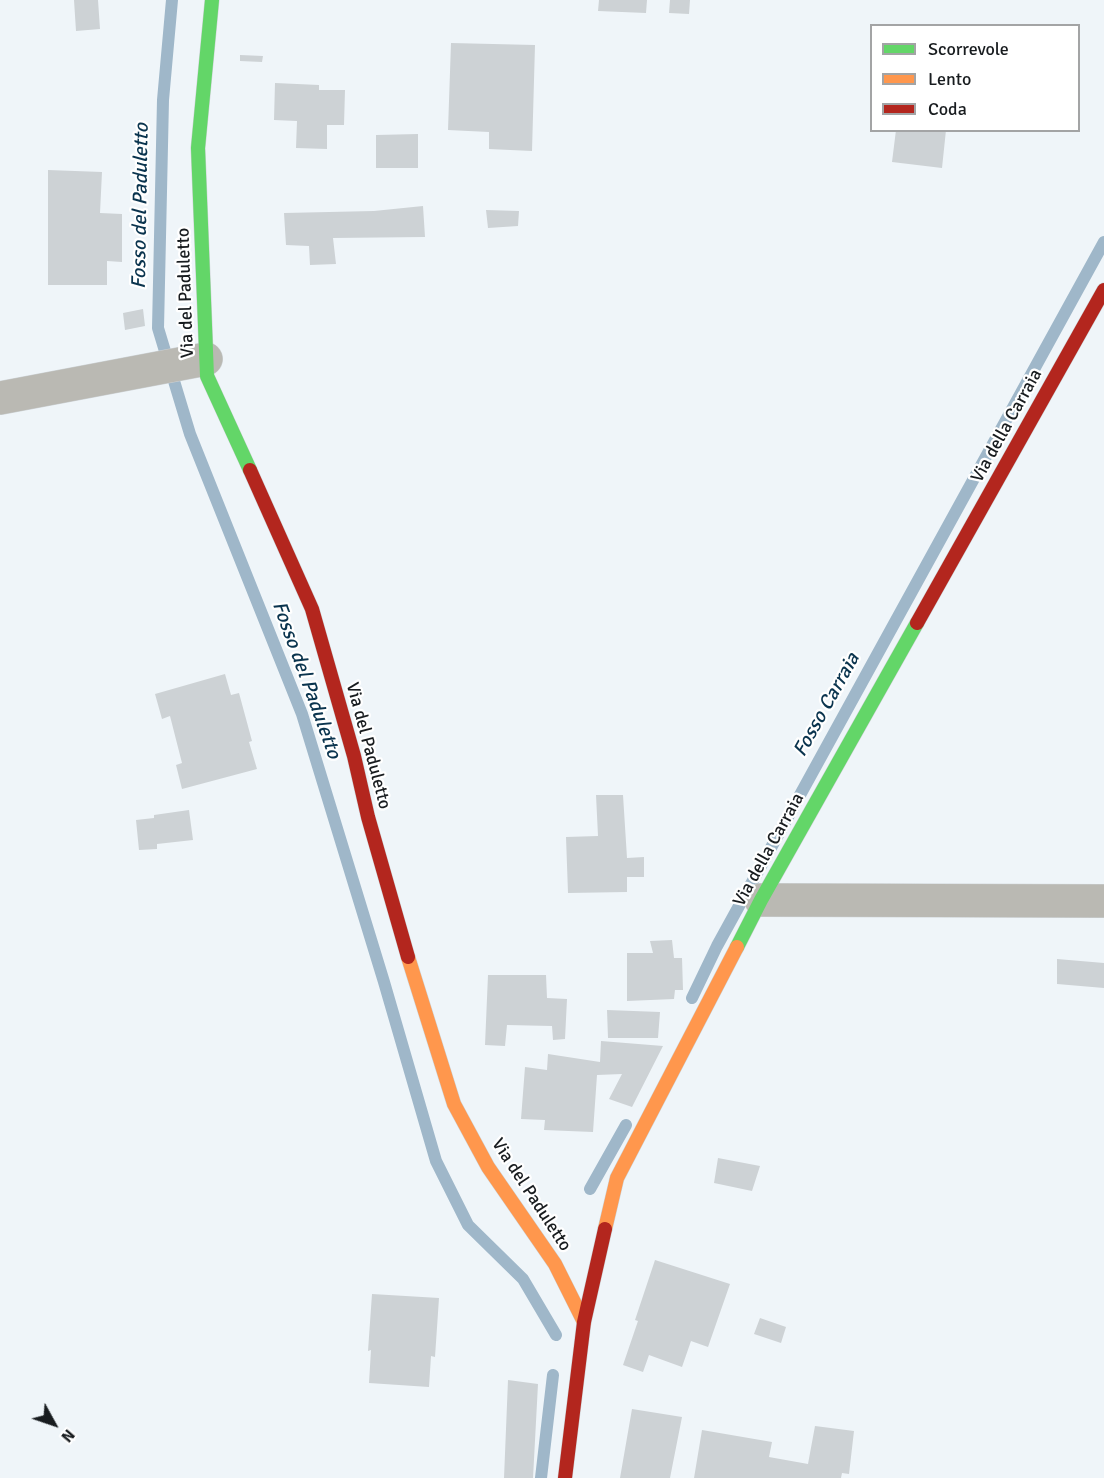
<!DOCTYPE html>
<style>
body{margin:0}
#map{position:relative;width:1104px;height:1478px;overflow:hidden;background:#eff5f9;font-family:Signika,sans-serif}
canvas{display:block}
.legend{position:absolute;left:870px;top:24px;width:210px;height:108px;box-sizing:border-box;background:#fff;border:2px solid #a3a4a5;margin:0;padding:8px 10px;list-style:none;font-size:18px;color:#181c1f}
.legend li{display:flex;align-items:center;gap:12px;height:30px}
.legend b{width:30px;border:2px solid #a3a4a5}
.north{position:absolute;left:24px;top:1394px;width:60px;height:60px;-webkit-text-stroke:4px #fff;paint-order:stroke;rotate:130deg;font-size:16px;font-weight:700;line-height:24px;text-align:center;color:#181c1f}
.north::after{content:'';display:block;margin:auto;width:21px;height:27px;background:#181c1f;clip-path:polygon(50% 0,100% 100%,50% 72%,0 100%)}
</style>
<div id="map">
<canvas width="1104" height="1478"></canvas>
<ul class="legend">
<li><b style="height:8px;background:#63d668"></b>Scorrevole</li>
<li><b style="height:8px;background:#ff974d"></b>Lento</li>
<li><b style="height:8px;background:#b3261e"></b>Coda</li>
</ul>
<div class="north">N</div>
</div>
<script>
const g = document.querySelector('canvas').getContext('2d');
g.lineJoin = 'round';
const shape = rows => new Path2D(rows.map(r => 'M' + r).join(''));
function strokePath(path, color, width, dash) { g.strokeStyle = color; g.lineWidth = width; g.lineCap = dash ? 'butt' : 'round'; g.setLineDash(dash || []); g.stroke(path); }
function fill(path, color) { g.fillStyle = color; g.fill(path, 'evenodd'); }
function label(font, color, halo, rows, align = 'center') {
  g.font = font + ' Signika,sans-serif'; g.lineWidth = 4.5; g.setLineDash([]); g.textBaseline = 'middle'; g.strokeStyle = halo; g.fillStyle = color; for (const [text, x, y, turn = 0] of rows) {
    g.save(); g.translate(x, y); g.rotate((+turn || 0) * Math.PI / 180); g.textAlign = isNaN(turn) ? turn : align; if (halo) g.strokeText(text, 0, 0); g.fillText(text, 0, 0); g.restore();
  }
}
const stream = shape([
 [172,0,163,100,158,328,190,434,302,714,384,982,436,1161,468,1225,523,1279,556,1335],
 [692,998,717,946,1104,242],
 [590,1189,626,1125],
 [541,1478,553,1375]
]);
const building = shape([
 [74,0,98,0,100,29,76,31],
 [599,0,647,0,646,13,598,11],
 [670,0,690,0,689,14,669,13],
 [451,43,535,45,532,151,489,149,489,132,448,130],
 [240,55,263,56,262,62,240,61],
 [275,83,319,85,319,90,345,90,344,125,327,125,327,149,296,148,297,121,274,120],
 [896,130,946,130,942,168,892,162],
 [418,134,418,168,376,168,376,135],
 [48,170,102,172,100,213,122,214,122,262,107,261,107,285,48,285],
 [423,206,425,237,333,238,336,264,310,265,309,246,286,245,284,213,374,211],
 [486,210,519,211,518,226,488,228],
 [143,309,145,326,125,330,123,313],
 [225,674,231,695,239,693,252,741,249,742,257,769,182,789,176,765,182,763,170,716,162,719,155,694],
 [596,795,623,795,627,858,644,857,644,877,627,877,627,892,568,893,566,837,598,836],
 [189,810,193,840,157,844,157,849,139,850,136,820,154,818,154,815],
 [672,940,674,958,682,958,683,990,675,990,674,999,627,1001,627,953,653,953,650,941],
 [1057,959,1104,963,1104,988,1057,984],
 [488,975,546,975,547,998,567,999,565,1039,553,1040,552,1026,507,1025,505,1046,485,1045],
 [607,1010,660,1012,658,1038,608,1038],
 [601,1041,663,1046,632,1107,609,1099,622,1074,597,1075,593,1132,544,1130,545,1120,521,1119,525,1067,547,1070,548,1054,600,1062],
 [718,1158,760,1166,752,1191,714,1183],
 [655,1260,730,1284,708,1347,691,1341,682,1367,649,1355,643,1372,623,1365,638,1321,635,1320],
 [372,1294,439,1298,435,1357,431,1356,429,1387,369,1383,371,1350,368,1351],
 [760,1318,786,1327,781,1343,754,1334],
 [508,1380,538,1384,533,1478,504,1478],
 [632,1409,682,1417,670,1478,620,1478],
 [815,1426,854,1431,849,1474,842,1473,841,1478,694,1478,702,1430,772,1442,769,1457,808,1464]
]);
const street = shape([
 [0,398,206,359],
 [761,900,1104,901]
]);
const fast = shape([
 [212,0,198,148,207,376,250,470],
 [737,947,761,900,917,623]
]);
const slow = shape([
 [408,957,454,1104,488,1167,555,1264,584,1322],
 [605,1229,617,1178,737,947]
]);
const jam = shape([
 [250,470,312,609,354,756,368,817,408,957],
 [917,623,1104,290],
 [565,1478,584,1322,605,1229]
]);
const streetNames = [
 ["Via del Paduletto",186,293,-92],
 ["Via della Carraia",1007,426,-61],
 ["Via del Paduletto",368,746,75],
 ["Via della Carraia",769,850,-61],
 ["Via del Paduletto",531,1195,57]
];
const waterNames = [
 ["Fosso del Paduletto",141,206,-89],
 ["Fosso del Paduletto",306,680,70],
 ["Fosso Carraia",827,705,-61]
];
strokePath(stream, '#9fb7c9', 12);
fill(building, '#cdd2d5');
strokePath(street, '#cdd2d5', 34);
strokePath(fast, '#cdd2d5', 15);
strokePath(slow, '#cdd2d5', 15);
strokePath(jam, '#cdd2d5', 15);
strokePath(street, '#bab9b3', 33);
strokePath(fast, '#63d668', 14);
strokePath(slow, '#ff974d', 14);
strokePath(jam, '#b3261e', 14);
label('18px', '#181c1f', '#fff', streetNames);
label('italic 20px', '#0a344e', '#fff', waterNames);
</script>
